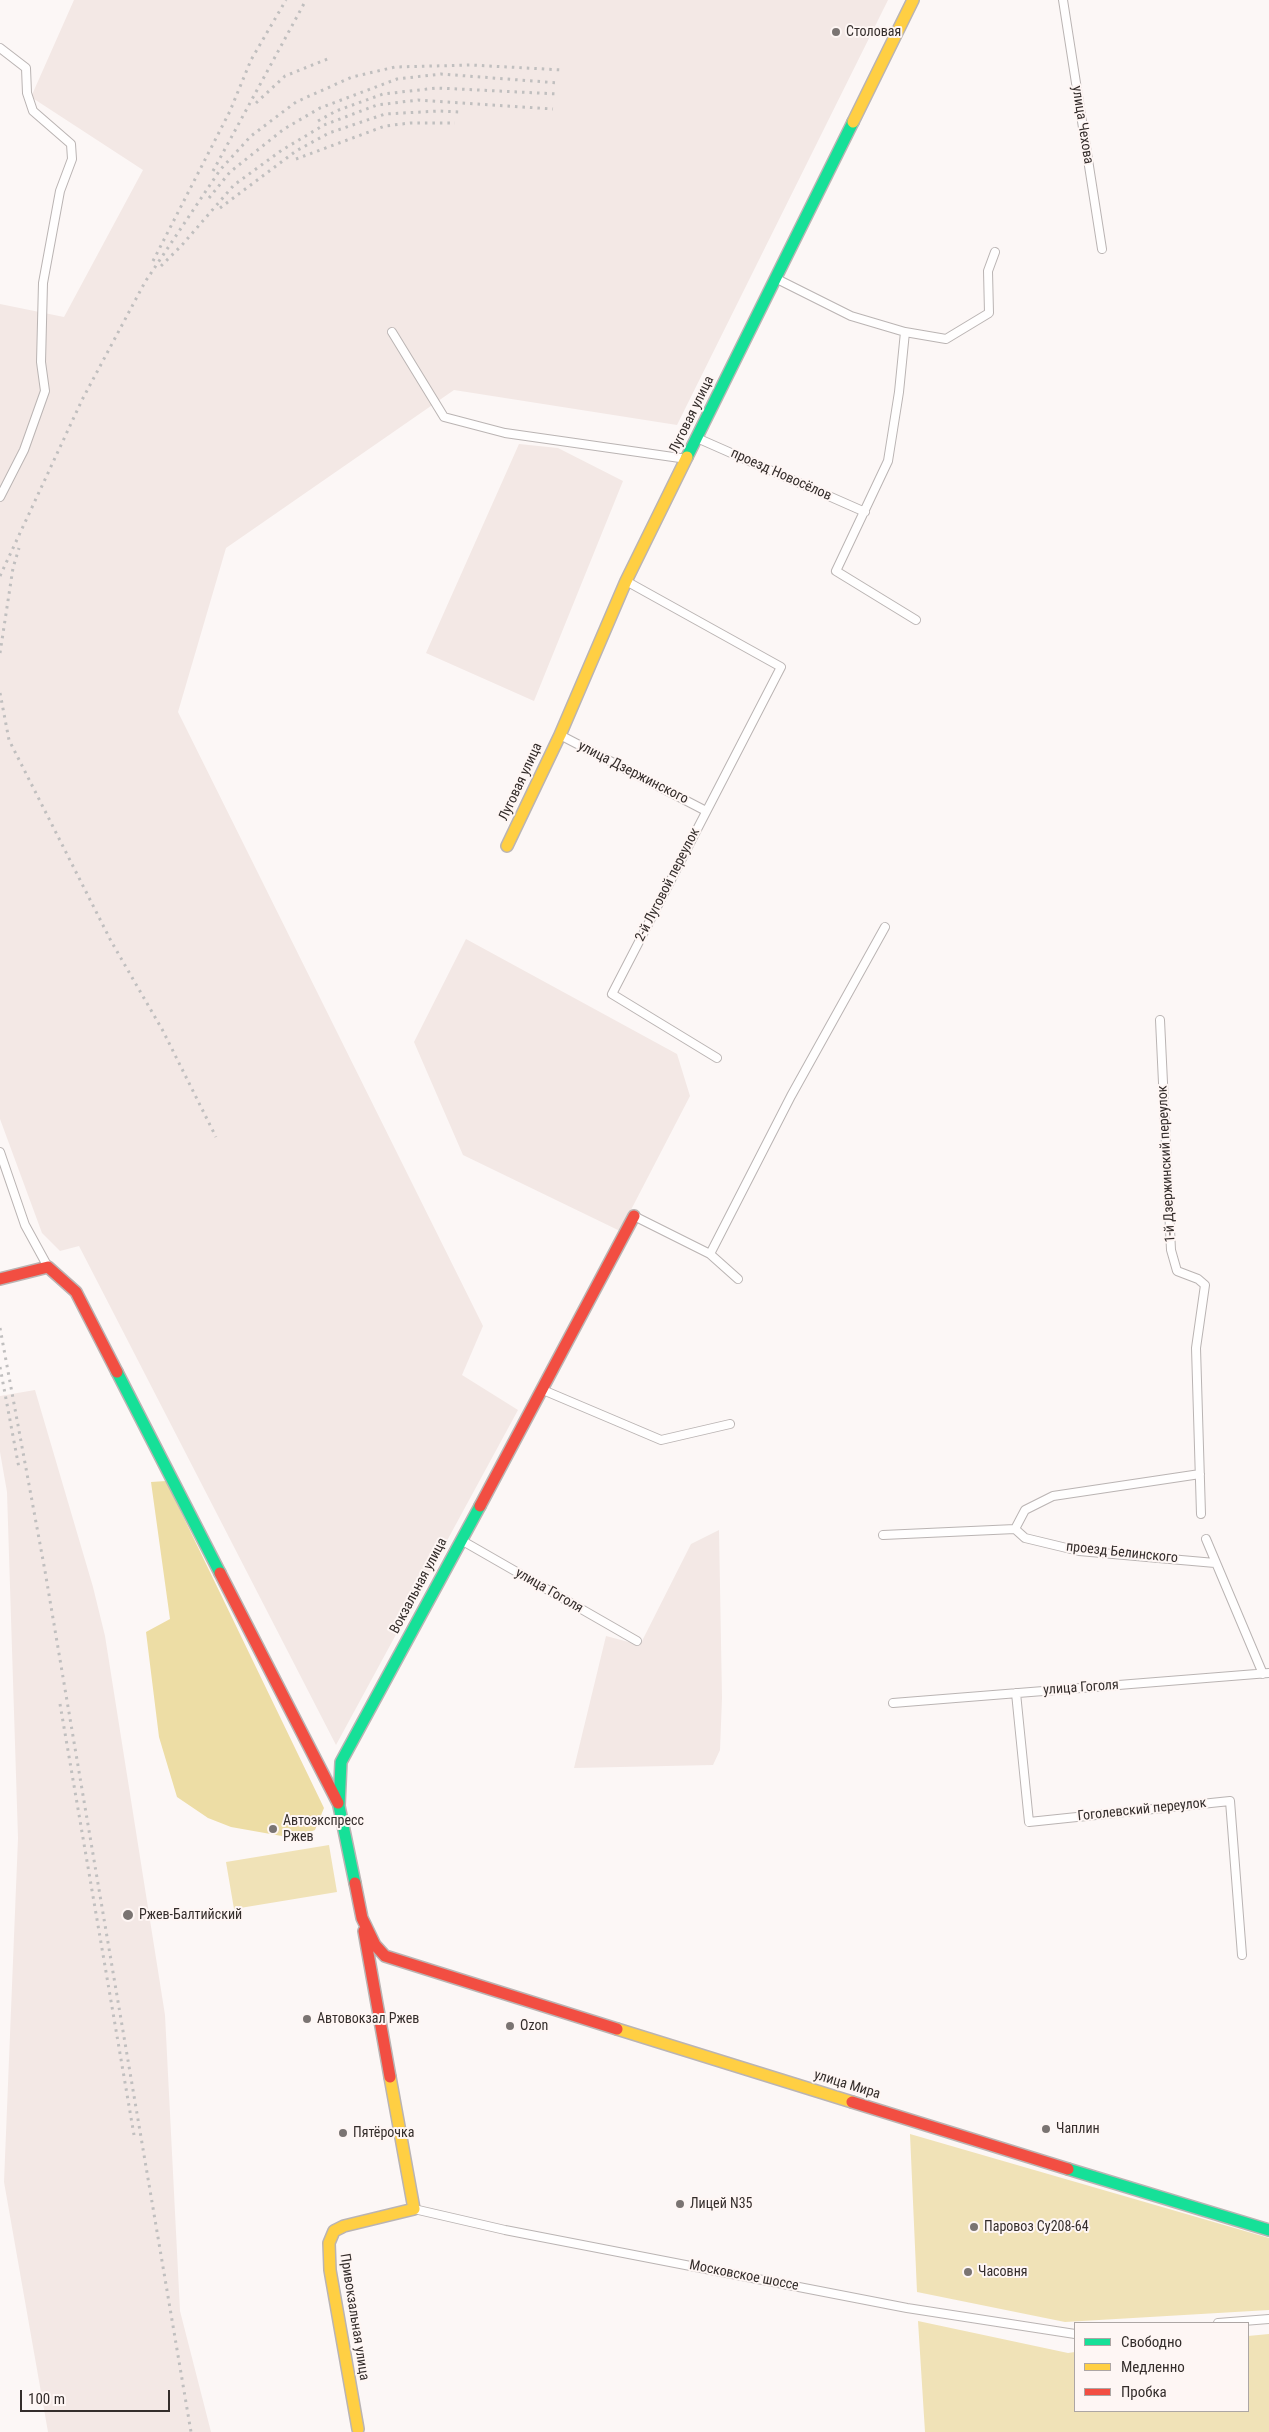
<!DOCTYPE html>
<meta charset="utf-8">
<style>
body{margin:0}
#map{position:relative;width:1269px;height:2432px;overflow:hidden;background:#fcf7f6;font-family:"Roboto Condensed",sans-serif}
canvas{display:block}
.legend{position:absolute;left:1074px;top:2322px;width:175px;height:90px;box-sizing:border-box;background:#fef6f4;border:1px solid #ada6a4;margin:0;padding:6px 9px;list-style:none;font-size:15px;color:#342d2b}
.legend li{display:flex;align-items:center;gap:10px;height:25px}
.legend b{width:25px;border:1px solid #ada6a4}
.scale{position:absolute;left:20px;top:2390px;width:150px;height:22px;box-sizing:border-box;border:2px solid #342d2b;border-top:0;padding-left:6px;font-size:15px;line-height:18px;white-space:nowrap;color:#342d2b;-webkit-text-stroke:4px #fef6f4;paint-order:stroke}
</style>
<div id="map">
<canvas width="1269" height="2432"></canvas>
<ul class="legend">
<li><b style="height:6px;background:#16e098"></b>Свободно</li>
<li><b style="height:6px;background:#ffcf43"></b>Медленно</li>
<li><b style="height:6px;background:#f24e42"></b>Пробка</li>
</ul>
<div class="scale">100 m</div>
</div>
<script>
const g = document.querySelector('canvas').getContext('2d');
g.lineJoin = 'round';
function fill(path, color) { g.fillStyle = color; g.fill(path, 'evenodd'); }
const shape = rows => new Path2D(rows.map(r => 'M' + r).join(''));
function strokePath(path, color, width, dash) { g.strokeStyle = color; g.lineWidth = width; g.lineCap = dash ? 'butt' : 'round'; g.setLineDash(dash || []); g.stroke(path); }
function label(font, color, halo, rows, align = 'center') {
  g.font = font + ' "Roboto Condensed",sans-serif'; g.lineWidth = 4; g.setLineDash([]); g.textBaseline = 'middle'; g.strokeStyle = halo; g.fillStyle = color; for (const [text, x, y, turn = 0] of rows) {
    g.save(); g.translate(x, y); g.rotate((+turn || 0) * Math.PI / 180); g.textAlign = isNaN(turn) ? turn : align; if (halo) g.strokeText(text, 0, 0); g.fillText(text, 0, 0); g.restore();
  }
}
const built = shape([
 [74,0,888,0,677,425,454,390,226,548,178,712,483,1326,462,1375,518,1410,336,1745,79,1246,60,1251,42,1233,0,1119,0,304,64,317,143,170,31,97],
 [519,444,558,448,623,481,534,701,426,653],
 [466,939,677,1054,690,1096,620,1231,463,1155,414,1042],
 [35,1390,93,1587,105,1636,165,2015,180,2311,211,2432,48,2432,4,2182,18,1838,7,1492,0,1452,0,1396],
 [719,1530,722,1698,720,1750,713,1765,574,1768,606,1636,640,1645,691,1544]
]);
const green = shape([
 [329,1845,337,1892,234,1909,226,1862],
 [910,2134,1269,2238,1269,2310,1065,2322,917,2292],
 [918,2321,1068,2353,1075,2352,1075,2411,1248,2411,1248,2336,1269,2334,1269,2432,925,2432]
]);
const forest = shape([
 [166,1481,324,1808,315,1830,293,1838,231,1827,208,1818,177,1797,159,1737,146,1632,170,1619,151,1482]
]);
const street = shape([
 [1063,0,1102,249],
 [0,48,26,68,27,93,33,111,71,144,72,159,60,191,43,283,41,362,45,391,24,450,0,497],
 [775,278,851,316,905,332],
 [392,332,444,417,505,433,687,459],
 [697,438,865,512],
 [626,581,781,667,612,994,717,1058],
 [916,620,836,571,888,461,899,392,905,332,946,339,989,313,988,271,995,252],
 [560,735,706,811],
 [1160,1020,1171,1250,1177,1271,1198,1279,1205,1285,1196,1348,1201,1514],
 [0,1152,25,1225,48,1267],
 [634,1216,710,1254,738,1279],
 [710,1254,791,1096,885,927],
 [543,1390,661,1440,730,1424],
 [1015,1529,1025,1510,1053,1496,1200,1474],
 [883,1535,1015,1529,1025,1538,1079,1551,1215,1563],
 [1206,1539,1263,1674],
 [461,1540,637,1641],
 [1016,1693,1029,1822,1230,1801,1242,1955],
 [893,1703,1269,1673],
 [414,2209,505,2230,907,2308,1075,2334],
 [1218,2323,1269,2319]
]);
const fast = shape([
 [687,457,853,122],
 [117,1372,220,1573],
 [355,1883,339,1806,341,1762,480,1506],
 [1068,2169,1269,2230]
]);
const slow = shape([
 [853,122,913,0],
 [507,846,560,735,626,581,687,457],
 [617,2029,852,2102],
 [358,2429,330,2270,329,2243,334,2231,344,2226,414,2209,390,2077]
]);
const jam = shape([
 [0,1279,48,1267,76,1292,117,1372],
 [480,1506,634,1216],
 [220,1573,338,1803],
 [355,1883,362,1918,375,1945,385,1956,617,2029],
 [364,1931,390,2077],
 [852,2102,1068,2169]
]);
const rail = shape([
 [256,103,285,76,330,58],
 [318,121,336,111,383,94,437,88,559,94],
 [296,159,385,126,410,123,455,123],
 [213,171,306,0],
 [209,198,230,172,284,129,320,108,397,79,441,74,559,83],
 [220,208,296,151,329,133,385,114,439,111,459,112],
 [153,261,230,111,251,60,286,0],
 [161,266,182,245,234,185,282,150,324,125,377,105,418,100,553,109],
 [0,576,82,400,145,282,220,170,251,136,296,102,352,77,395,67,471,65,563,70],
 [0,653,13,568,19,548],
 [0,693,9,740,111,941,163,1031,216,1137],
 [0,1328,45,1571,191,2432],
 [0,1367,19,1468],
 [60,1704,134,2135]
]);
const markers = [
 [836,32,5,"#7a7472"],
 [273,1829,5,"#7a7472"],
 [128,1915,6,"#7a7472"],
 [307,2019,5,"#7a7472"],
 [510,2026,5,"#7a7472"],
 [1046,2129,5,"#7a7472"],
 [343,2133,5,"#7a7472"],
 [680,2204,5,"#7a7472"],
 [974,2227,5,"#7a7472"],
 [968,2272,5,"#7a7472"]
];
const poiNames = [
 ["Столовая",846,32],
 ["Автоэкспресс",283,1821],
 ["Ржев",283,1837],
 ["Ржев-Балтийский",139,1915],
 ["Автовокзал Ржев",317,2019],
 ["Ozon",520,2026],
 ["Чаплин",1056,2129],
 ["Пятёрочка",353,2133],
 ["Лицей N35",690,2204],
 ["Паровоз Су208-64",984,2227],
 ["Часовня",978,2272]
];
const streetNames = [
 ["улица Чехова",1082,125,81],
 ["Луговая улица",692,415,-64],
 ["проезд Новосёлов",781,475,24],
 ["улица Дзержинского",633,773,27],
 ["Луговая улица",521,782,-65],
 ["2-й Луговой переулок",668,885,-63],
 ["1-й Дзержинский переулок",1167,1164,-93],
 ["проезд Белинского",1122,1553,6],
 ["Вокзальная улица",419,1586,-62],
 ["улица Гоголя",549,1591,30],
 ["улица Гоголя",1081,1688,-4],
 ["Гоголевский переулок",1142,1810,-6],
 ["улица Мира",847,2085,17],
 ["Московское шоссе",744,2276,11],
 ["Привокзальная улица",354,2317,81]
];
fill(built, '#f3e8e5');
fill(green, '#f0e2b7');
fill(forest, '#eddda5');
strokePath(street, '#bab4b3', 10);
strokePath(fast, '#bab4b3', 14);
strokePath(slow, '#bab4b3', 14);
strokePath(jam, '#bab4b3', 14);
strokePath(street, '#fffefe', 8);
strokePath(fast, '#16e098', 11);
strokePath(slow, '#ffcf43', 11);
strokePath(jam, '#f24e42', 11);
strokePath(rail, '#c0bfbf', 3, [2.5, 5]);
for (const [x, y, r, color] of markers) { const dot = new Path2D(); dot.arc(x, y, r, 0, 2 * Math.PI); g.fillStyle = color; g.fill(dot); strokePath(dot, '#fef6f4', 2); }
label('14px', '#342d2b', '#fef6f4', poiNames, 'left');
label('14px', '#342d2b', '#fef6f4', streetNames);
</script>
